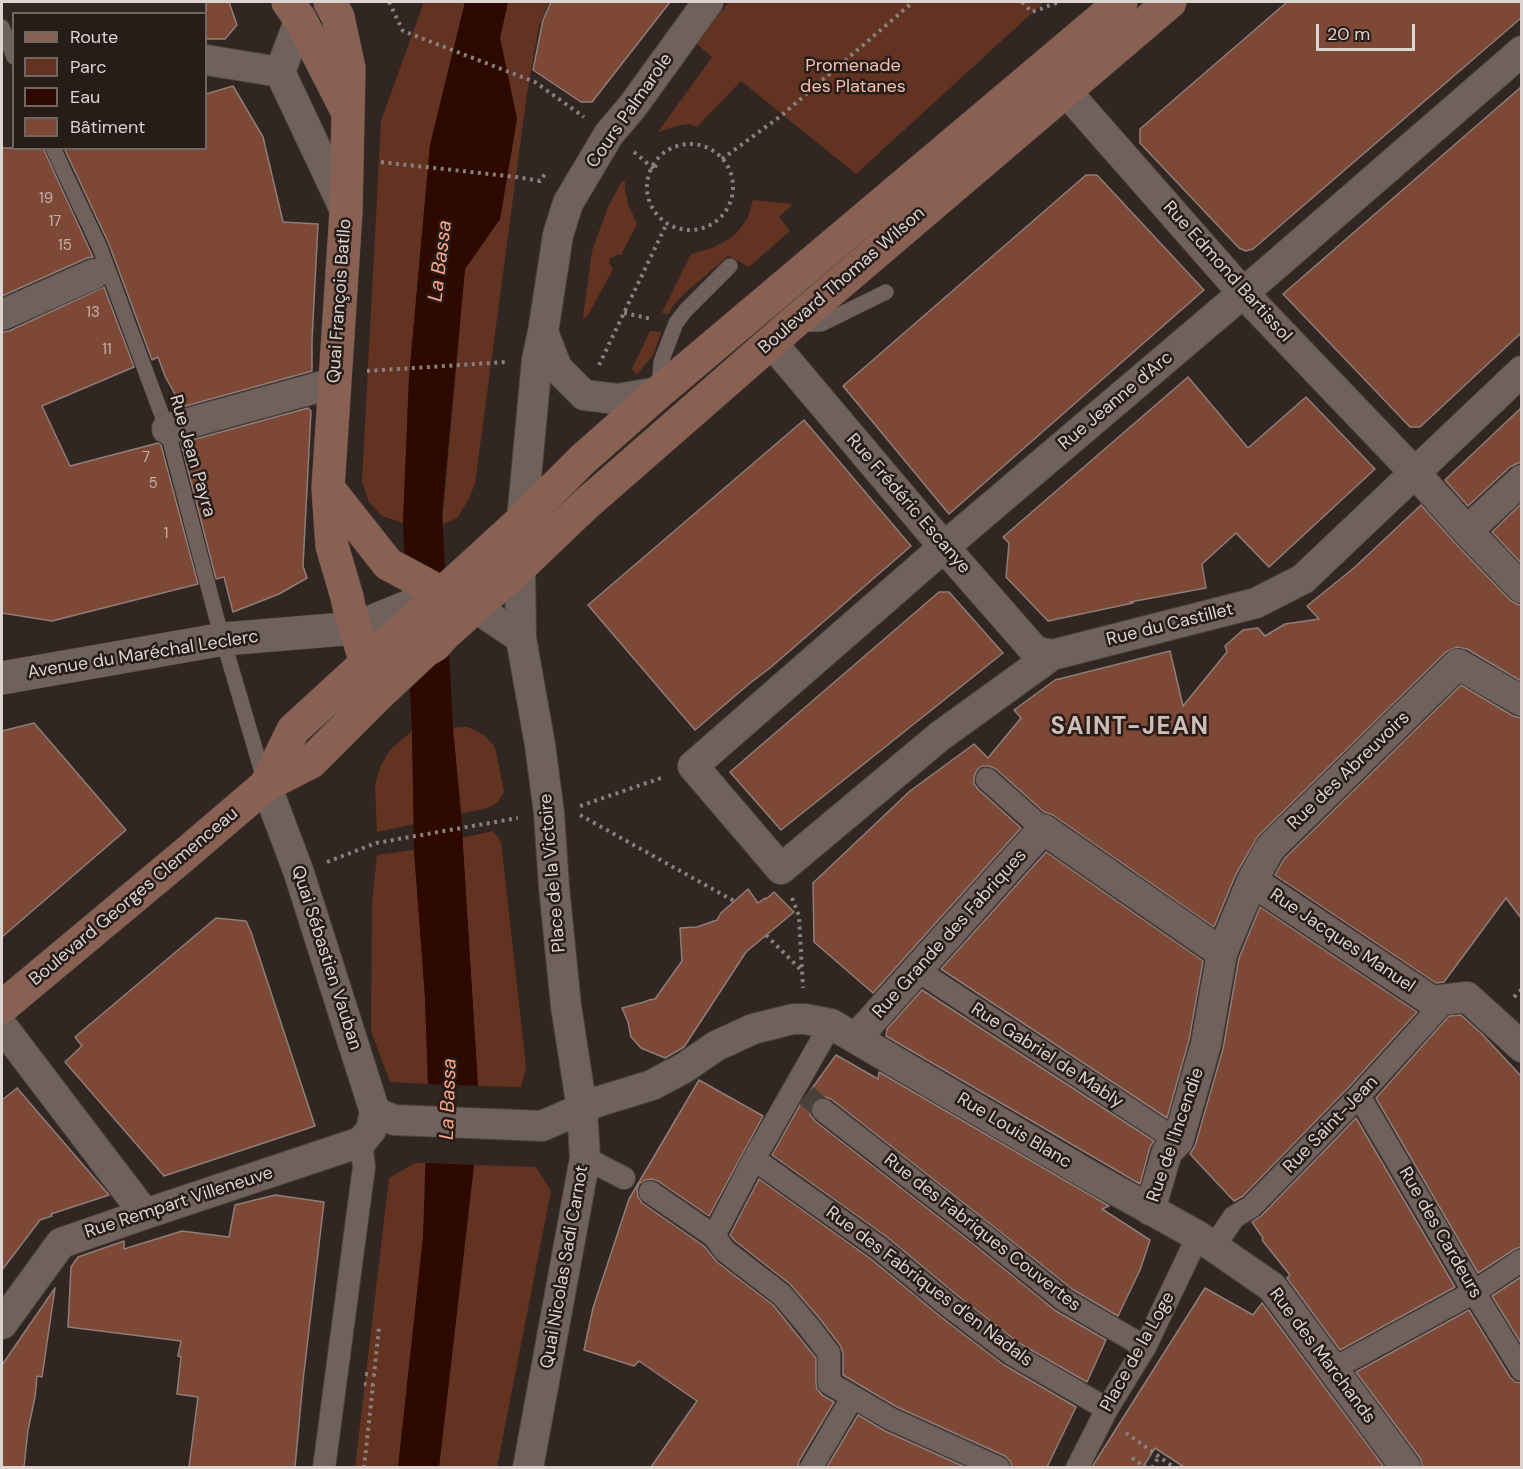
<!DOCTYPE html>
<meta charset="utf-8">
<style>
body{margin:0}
#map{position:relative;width:1523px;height:1469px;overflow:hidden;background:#322622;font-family:"DM Sans",sans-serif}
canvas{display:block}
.frame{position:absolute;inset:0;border:3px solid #dcd4d1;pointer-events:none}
.legend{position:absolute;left:12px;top:12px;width:195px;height:138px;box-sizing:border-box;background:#281c18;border:2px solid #706662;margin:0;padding:8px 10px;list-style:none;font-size:18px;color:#dcd4d1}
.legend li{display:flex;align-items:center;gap:12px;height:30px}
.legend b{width:30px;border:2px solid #706662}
.scale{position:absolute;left:1316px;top:24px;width:99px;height:27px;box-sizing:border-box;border:3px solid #dcd4d1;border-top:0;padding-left:8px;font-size:18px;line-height:21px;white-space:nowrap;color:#dcd4d1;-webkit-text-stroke:4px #281c18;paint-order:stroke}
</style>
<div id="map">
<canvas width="1523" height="1469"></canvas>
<div class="frame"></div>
<ul class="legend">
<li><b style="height:8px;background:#886153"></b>Route</li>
<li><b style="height:16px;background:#633321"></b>Parc</li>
<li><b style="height:16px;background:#2d0900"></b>Eau</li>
<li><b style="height:16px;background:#7d4835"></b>Bâtiment</li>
</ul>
<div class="scale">20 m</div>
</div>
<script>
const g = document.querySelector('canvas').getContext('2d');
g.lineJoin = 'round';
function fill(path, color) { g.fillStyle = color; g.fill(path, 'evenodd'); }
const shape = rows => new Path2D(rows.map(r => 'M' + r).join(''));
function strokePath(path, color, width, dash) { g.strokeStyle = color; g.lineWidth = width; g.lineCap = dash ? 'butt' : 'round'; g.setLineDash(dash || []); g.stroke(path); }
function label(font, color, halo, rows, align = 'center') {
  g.font = font + ' "DM Sans",sans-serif'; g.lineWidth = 5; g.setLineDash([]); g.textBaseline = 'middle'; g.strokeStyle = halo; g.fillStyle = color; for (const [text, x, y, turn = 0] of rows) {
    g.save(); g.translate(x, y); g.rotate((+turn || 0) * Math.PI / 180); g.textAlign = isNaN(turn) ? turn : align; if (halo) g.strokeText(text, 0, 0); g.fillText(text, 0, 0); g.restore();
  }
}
const green = shape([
 [424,2,465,2,430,145,409,378,403,523,382,516,369,502,362,481,381,121],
 [508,2,549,2,539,26,527,93,475,484,467,502,457,518,442,525,465,269,500,219,517,119,500,38],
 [729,2,1044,2,856,174,741,81,697,127,689,124,681,125,658,132,712,57,696,43],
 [622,181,625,182,625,190,628,204,637,224,621,255,617,255,609,259,609,263,613,269,587,317,583,317,592,251,608,207],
 [753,200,793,204,779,217,790,231,749,267,728,256,685,293,672,307,669,314,662,313,691,254,712,248,731,238,740,229,748,217],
 [650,331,661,332,654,354,637,374,632,369],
 [459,727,468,727,485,736,495,747,504,792,497,803,485,809,461,813,453,729],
 [412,731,414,824,377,832,375,786,380,767,390,750],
 [493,831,501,842,526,1067,521,1087,478,1086,462,838],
 [414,850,425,997,428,1084,390,1082,371,1031,372,903,377,855],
 [415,1163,427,1163,423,1238,398,1467,355,1468,389,1178],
 [474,1165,536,1167,551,1191,497,1467,439,1468]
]);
const water = shape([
 [465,2,508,2,500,38,517,119,500,219,465,269,442,513,453,729,461,813,478,1086,474,1165,439,1467,398,1468,423,1238,428,1084,425,997,414,850,412,731,403,523,409,378,430,145]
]);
const pier = shape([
 [425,1084,481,1086,477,1165,424,1163]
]);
const building = shape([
 [206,2,229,2,237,25,225,39,206,39,206,2],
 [551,2,670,2,592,102,581,102,533,70,543,20,551,2],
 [1287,2,1521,2,1521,18,1253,249,1246,251,1239,248,1140,143,1140,129,1287,2],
 [233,86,263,137,283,222,318,224,312,340,312,371,182,407,165,376,158,357,152,360,109,244,64,148,206,148,206,94,233,86],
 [1521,87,1521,333,1420,427,1410,427,1283,294,1521,87],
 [2,148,43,148,93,257,87,258,2,296,2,148],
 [1086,175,1097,175,1204,290,949,514,843,386,1086,175],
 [104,287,134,367,42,406,70,466,158,443,161,445,198,584,52,621,2,613,2,332,9,331,104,287],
 [1188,377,1248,448,1306,397,1375,469,1269,567,1236,533,1202,564,1206,588,1130,602,1133,603,1048,621,1006,577,1009,543,1003,537,1188,377],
 [308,408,311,411,303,566,307,578,279,594,233,612,224,577,216,579,181,443,308,408],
 [1521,408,1521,463,1518,463,1510,467,1468,506,1445,480,1521,408],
 [804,420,911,546,770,668,749,684,695,730,588,605,804,420],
 [1521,504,1521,563,1492,532,1521,504],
 [1421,505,1455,543,1510,600,1517,604,1521,605,1521,681,1467,649,1457,647,1446,652,1258,836,1236,874,1214,927,1053,815,1044,812,996,769,989,766,982,766,977,770,974,777,974,784,978,789,1021,828,873,993,814,942,813,883,910,791,974,744,988,758,1021,718,1014,710,1055,680,1170,651,1183,706,1227,652,1225,646,1243,630,1258,628,1265,636,1285,624,1319,619,1307,606,1355,567,1421,505],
 [939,592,949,592,1003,653,781,830,730,772,939,592],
 [1461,685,1513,716,1521,718,1521,918,1506,898,1444,982,1436,983,1275,875,1284,859,1461,685],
 [34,723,126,830,2,937,2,731,34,723],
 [1046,852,1203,961,1189,1040,1167,1118,941,969,1046,852],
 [748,889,758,903,765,898,766,899,774,892,794,912,746,952,684,1047,665,1058,641,1048,631,1037,628,1022,622,1008,644,1002,649,1000,655,999,682,961,680,928,697,927,717,920,721,913,748,889],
 [1260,907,1417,1012,1349,1087,1243,1196,1234,1201,1190,1154,1195,1146,1223,1049,1239,958,1260,907],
 [216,918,246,921,251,932,315,1126,164,1176,65,1062,82,1046,75,1037,216,918],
 [922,990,1154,1141,1150,1147,1140,1184,886,1036,887,1029,922,990],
 [1461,1015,1482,1034,1521,1076,1521,1247,1515,1249,1478,1273,1376,1098,1449,1016,1461,1015],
 [836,1055,878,1079,879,1072,1109,1206,1102,1209,1150,1240,1140,1270,1118,1316,1072,1289,993,1226,831,1099,825,1097,818,1097,812,1102,810,1109,810,1115,815,1121,977,1247,1056,1311,1106,1340,1087,1382,1019,1343,958,1296,887,1237,772,1155,800,1105,836,1055],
 [699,1080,763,1116,709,1216,658,1181,652,1179,645,1180,639,1184,637,1190,638,1197,642,1203,704,1246,717,1262,773,1305,816,1358,816,1383,817,1389,822,1395,834,1402,799,1461,798,1467,651,1467,697,1401,639,1361,634,1366,584,1350,593,1308,629,1199,699,1080],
 [17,1088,109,1195,51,1214,52,1216,40,1220,2,1270,2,1100,17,1088],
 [1356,1118,1455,1287,1340,1350,1287,1278,1290,1275,1262,1240,1263,1238,1252,1222,1261,1216,1356,1118],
 [759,1179,871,1259,941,1317,1004,1365,1076,1407,1047,1467,1012,1467,1010,1461,1005,1456,897,1407,843,1375,843,1353,840,1345,820,1319,790,1284,735,1241,730,1235,759,1179],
 [275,1195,324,1202,303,1381,295,1467,189,1467,198,1397,177,1394,181,1357,178,1356,181,1341,68,1327,71,1267,78,1257,124,1241,124,1249,182,1231,229,1237,235,1205,275,1195],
 [1521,1277,1521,1343,1492,1296,1521,1277],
 [55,1288,42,1377,37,1376,35,1397,28,1430,24,1467,2,1467,2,1365,55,1288],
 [1205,1288,1253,1315,1262,1303,1384,1467,1184,1467,1155,1448,1143,1467,1092,1467,1205,1288],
 [1469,1310,1510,1377,1515,1382,1521,1383,1521,1467,1423,1467,1420,1458,1356,1372,1469,1310],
 [858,1415,885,1431,965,1467,827,1467,858,1415]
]);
const pedestrianTunnel = shape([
 [806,1095,823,1110]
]);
const path = shape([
 [389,2,403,31,535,82,584,117],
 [1022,2,1032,12,1059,2],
 '647 187a43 43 0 1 1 86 0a43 43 0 1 1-86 0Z',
 [634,152,655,170,656,161],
 [722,159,782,115,913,2],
 [381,162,516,177,540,181,545,174],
 [624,313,652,319],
 [599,365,667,223],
 [367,371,506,362],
 [580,806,664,777],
 [580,815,734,901],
 [327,862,376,843,518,818],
 [792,898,799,916,803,988],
 [766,935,800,969],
 [1514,997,1522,989],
 [365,1374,374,1375,379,1328],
 [1126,1433,1175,1468],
 [1132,1458,1147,1468],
 [364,1468,373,1385,364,1384],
 [1152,1468,1159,1456]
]);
const service = shape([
 [2,27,14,57],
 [53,148,100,248,167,429,216,616,264,779],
 [798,324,821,324,886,292],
 [659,389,661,362,676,323,685,311,730,266]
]);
const pedestrian = shape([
 [987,779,1043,829],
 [917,970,1178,1141],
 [1359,1096,1474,1292,1522,1370],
 [823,1110,985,1236,1064,1300,1145,1347],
 [585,1158,624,1178],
 [754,1159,879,1248,950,1307,1012,1354,1107,1409],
 [650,1192,714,1236,725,1251,782,1295,809,1327,829,1353,829,1383,891,1419,999,1468],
 [714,1236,754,1159,831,1024],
 [1213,1248,1234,1217,1251,1207,1359,1096,1447,999],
 [1333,1369,1474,1292,1522,1260],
 [324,1468,364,1167,361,1142],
 [811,1468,852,1398],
 [1077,1468,1107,1409,1145,1347,1198,1236]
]);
const minor = shape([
 [300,19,280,72,346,212],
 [1522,51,1263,276,944,547,693,766,781,869,940,736,1052,655,1256,603,1303,579,1522,371],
 [206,60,280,72],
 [1050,73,1243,293,1415,473,1467,531,1522,588],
 [2,315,94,274],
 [543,332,557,368,584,395,617,399,659,392],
 [771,342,944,547,1035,651,1052,655],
 [167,429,334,383],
 [1467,531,1522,480],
 [475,607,521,638],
 [266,785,299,873,375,1112,394,1120,542,1126,597,1102,652,1085,684,1068,716,1046,753,1029,793,1019,805,1019,831,1024,1092,1177,1198,1236,1272,1287,1406,1468],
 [1252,881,1432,1001,1467,997,1522,1047],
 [2,1026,145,1214],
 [856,1038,1043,829,1222,953],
 [1150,1210,1167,1152,1178,1141,1206,1044,1222,953,1252,881,1270,848,1458,664,1522,701],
 [2,1324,61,1243,145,1214,361,1142,371,1130,375,1112],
 [528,1468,585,1158,582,1109,566,1006,554,887,549,813,540,745,521,638,520,567,522,520,537,360,543,332,558,235,568,203,609,134,632,107,708,2]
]);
const tertiary = shape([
 [2,678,224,639,356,628,439,594]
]);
const secondary = shape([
 [288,2,300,19,346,109],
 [330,2,338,17,349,68,346,212,328,488,332,546,347,597,350,611,366,663],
 [328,488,388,564,442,593,461,601],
 [266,785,293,730,518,524,583,459,659,392,1121,2],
 [2,1007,183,856,266,785,311,762,377,696,425,651,435,645,445,634,520,567,585,505,792,324,1170,2]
]);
const numberNames = [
 ["19",46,199],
 ["17",55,222],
 ["15",65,246],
 ["13",93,313],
 ["11",107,350],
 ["7",146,458],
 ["5",153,484],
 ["1",166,534]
];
const parkNames = [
 ["Promenade",853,66],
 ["des Platanes",853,87]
];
const streetNames = [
 ["Cours Palmarole",630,111,-55],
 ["Rue Edmond Bartissol",1227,272,48],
 ["Boulevard Thomas Wilson",842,281,-41],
 ["Quai François Batllo",340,301,-86],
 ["Rue Jeanne d'Arc",1116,401,-40],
 ["Rue Jean Payra",192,456,74],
 ["Rue Frédéric Escanye",908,504,49],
 ["Rue du Castillet",1170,625,-14],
 ["Avenue du Maréchal Leclerc",143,655,-9],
 ["Rue des Abreuvoirs",1349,771,-44],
 ["Place de la Victoire",553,873,-95],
 ["Boulevard Georges Clemenceau",134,897,-40],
 ["Rue Grande des Fabriques",950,934,-48],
 ["Rue Jacques Manuel",1342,941,34],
 ["Quai Sébastien Vauban",326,958,72],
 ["Rue Gabriel de Mably",1047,1056,33],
 ["Rue Saint-Jean",1331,1125,-46],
 ["Rue Louis Blanc",1014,1131,31],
 ["Rue de l'Incendie",1176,1135,-71],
 ["Rue Rempart Villeneuve",179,1203,-18],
 ["Rue des Fabriques Couvertes",982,1233,38],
 ["Rue des Cardeurs",1440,1233,60],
 ["Quai Nicolas Sadi Carnot",565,1267,-80],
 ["Rue des Fabriques d'en Nadals",929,1287,37],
 ["Place de la Loge",1138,1352,-61],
 ["Rue des Marchands",1322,1356,53]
];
const waterNames = [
 ["La Bassa",441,261,-83],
 ["La Bassa",449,1099,-88]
];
const districtNames = [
 ["SAINT-JEAN",1130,728]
];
fill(green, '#633321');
fill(water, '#2d0900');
fill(pier, '#322622');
fill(building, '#7d4835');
strokePath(building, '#8e7e79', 1.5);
strokePath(pedestrianTunnel, '#4c403c', 22, [22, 11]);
strokePath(service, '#4c423e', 16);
strokePath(pedestrian, '#4c423e', 24);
strokePath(minor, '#4c423e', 32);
strokePath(tertiary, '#4c423e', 34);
strokePath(secondary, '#4c423e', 34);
strokePath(path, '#897f7c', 4, [3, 4.5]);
strokePath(service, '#6f615c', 15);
strokePath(pedestrian, '#6f615c', 22);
strokePath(minor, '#6f615c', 30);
strokePath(tertiary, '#6f615c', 33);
strokePath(secondary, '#886153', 33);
label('15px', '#c4b1aa', null, numberNames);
label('18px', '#f4c1ae', '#281c18', parkNames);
label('18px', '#dcd4d1', '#281c18', streetNames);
label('italic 20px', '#fca889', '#281c18', waterNames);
g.letterSpacing = '1.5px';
label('bold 24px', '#cfbfb9', '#281c18', districtNames);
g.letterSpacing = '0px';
</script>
